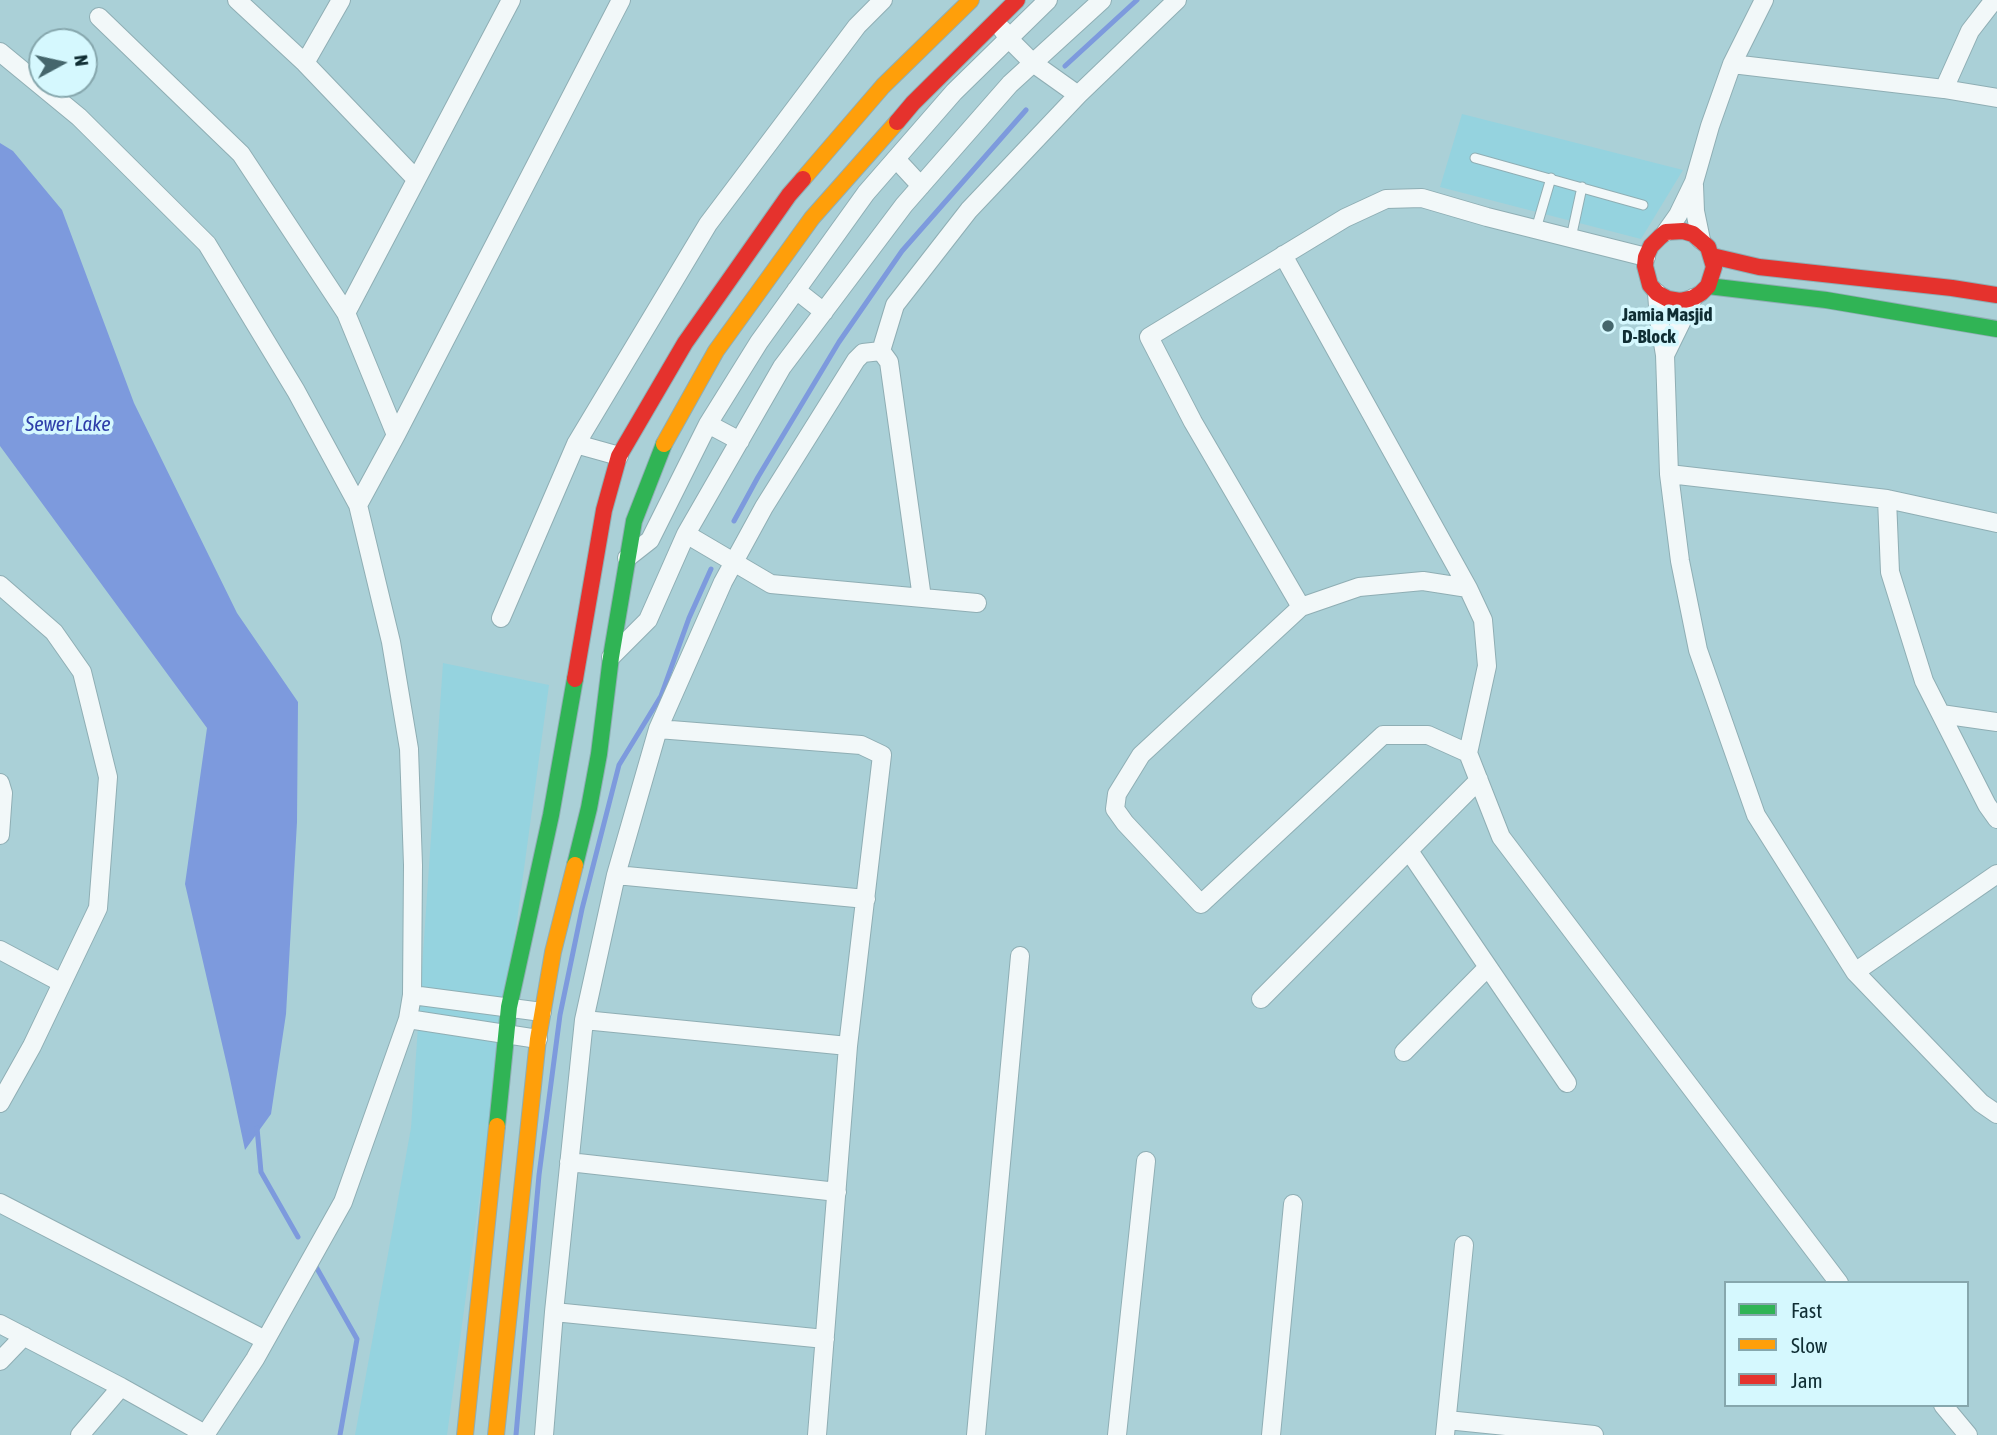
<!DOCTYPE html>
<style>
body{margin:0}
#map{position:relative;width:1997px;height:1435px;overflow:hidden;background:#aad0d7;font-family:"Asap Condensed",sans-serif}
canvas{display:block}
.legend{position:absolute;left:1724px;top:1281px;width:245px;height:126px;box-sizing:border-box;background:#d5f8fe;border:2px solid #86a7ad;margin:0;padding:9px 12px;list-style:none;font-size:21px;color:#0f2d33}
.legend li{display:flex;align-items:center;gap:14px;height:35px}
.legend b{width:35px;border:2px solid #86a7ad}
.north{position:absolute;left:28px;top:28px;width:70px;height:70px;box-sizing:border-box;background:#d5f8fe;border:2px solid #86a7ad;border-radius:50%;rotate:82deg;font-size:19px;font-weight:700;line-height:28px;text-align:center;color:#0f2d33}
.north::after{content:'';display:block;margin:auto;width:24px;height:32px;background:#45666c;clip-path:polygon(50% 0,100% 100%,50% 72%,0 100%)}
</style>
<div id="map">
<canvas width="1997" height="1435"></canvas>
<ul class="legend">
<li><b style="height:9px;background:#30b455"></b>Fast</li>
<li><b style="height:9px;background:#ff9f0a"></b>Slow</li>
<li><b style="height:9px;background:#e5322d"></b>Jam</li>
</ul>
<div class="north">N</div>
</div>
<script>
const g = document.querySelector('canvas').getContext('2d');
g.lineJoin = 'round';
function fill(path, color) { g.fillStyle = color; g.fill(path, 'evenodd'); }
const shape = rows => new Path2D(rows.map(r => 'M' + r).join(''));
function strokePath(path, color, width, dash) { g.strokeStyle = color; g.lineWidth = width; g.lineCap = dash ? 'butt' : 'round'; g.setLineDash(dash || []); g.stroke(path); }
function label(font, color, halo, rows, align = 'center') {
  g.font = font + ' "Asap Condensed",sans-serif'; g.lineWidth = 7; g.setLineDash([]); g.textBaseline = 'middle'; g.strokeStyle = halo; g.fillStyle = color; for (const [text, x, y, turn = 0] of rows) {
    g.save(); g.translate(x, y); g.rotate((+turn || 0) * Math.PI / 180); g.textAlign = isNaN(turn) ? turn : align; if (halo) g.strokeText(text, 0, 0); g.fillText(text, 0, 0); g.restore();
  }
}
const built = shape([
 [1462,114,1683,170,1641,239,1440,187],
 [443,663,549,685,447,1435,355,1435,411,1128]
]);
const water = shape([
 [0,143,13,151,62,210,134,403,237,613,298,702,297,822,286,1014,271,1114,245,1150,229,1074,185,884,207,728,0,446]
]);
const stream = shape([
 [1065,66,1137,0],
 [734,521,758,477,839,342,902,251,1026,110],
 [257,1128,261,1172,298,1237],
 [315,1265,357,1339,340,1435],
 [516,1435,539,1175,560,1015,582,909,619,765,661,696,689,618,711,569]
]);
const lane = shape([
 [1475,158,1643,205],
 [1536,229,1551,178],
 [1571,238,1582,187]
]);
const street = shape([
 [237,0,305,63,416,179],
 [99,17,241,154,346,313,396,435],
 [1002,29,1009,39,1033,63,1078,95],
 [0,52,79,117,207,244,296,391,358,505,391,642,409,749,413,865,412,995,408,1019,343,1202,255,1359,205,1435],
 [305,63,341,0],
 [1732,64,1944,89,1997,98],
 [1944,89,1970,31,1994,0],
 [896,159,921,186],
 [1694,185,1695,211,1701,240],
 [1666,232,1678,215,1694,182,1710,126,1732,64,1764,0],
 [1283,255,1468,588],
 [796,290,824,312],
 [1657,293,1659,319,1665,355,1669,474,1680,561,1698,650,1756,815,1855,972,1981,1103,1997,1114],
 [346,313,511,0],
 [881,351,895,305,969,210,1078,95,1177,0],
 [881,351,889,362,922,598],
 [1665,355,1693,298],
 [708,424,740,441],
 [576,444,619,456],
 [1669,474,1887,499,1997,523],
 [1887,499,1890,572,1924,681,1987,805,1997,819],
 [358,505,396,435,621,0],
 [686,534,782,367,904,205,1010,84,1102,0],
 [627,558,650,540,708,424,759,342,866,193,954,92,1048,0],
 [0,585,54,632,82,672,108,777,98,908,32,1046,0,1103],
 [1301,607,1141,755,1117,794,1115,809,1125,823,1201,904,1383,735,1428,735,1468,753,1487,666,1483,620,1468,588,1423,581,1359,587,1301,607,1193,422,1149,337,1345,218,1386,199,1422,198,1487,217,1646,257],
 [501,618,576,444,708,224,857,26,883,0],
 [611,657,648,620,686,534,771,584,977,603],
 [1941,714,1997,722],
 [658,729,861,745,882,755,848,1046,817,1435],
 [1468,753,1501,837,1839,1283],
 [0,783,3,793,0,835],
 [1409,851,1567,1083],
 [616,875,866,899],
 [0,950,62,983],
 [1855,972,1997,874],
 [412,995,542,1012],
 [1261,999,1479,780],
 [408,1019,538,1039],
 [584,1020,848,1046],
 [1404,1052,1488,967],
 [569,1162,837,1192],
 [0,1203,265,1340],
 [554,1312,825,1339],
 [0,1324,121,1387,205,1434],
 [0,1361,24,1336],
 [1943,1405,1968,1435],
 [1447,1420,1594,1435],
 [80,1435,121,1387],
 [544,1435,554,1312,584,1020,616,875,658,729,723,582,764,507,856,360,863,353,881,351],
 [976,1435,1020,956],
 [1117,1435,1146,1161],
 [1271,1435,1293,1204],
 [1445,1435,1464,1245]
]);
const fast = shape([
 [1708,286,1826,300,1997,329],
 [575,865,589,808,599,754,611,657,634,521,664,444],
 [497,1126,509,1007,551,815,575,679]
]);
const slow = shape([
 [803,179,883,86,971,0],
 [664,444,716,351,812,218,897,122],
 [465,1435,497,1126],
 [496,1435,538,1039,553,952,575,865]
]);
const jam = shape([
 [897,122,913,103,1017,0],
 [1683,231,1693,234,1708,247,1714,267,1708,286,1701,293,1693,298,1680,301,1668,299,1657,293,1650,285,1645,266,1646,257,1651,246,1660,237,1666,232,1683,231],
 [1712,256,1759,267,1952,288,1997,295],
 [575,679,604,510,619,456,685,343,789,195,803,179]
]);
const markers = [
 [1608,326,7,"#45666c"]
];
const poiNames = [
 ["Jamia Masjid",1622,315],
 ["D-Block",1622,337]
];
const waterNames = [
 ["Sewer Lake",68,424]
];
fill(built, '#95d3df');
fill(water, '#7d9add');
strokePath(stream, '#7d9add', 5);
strokePath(lane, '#8faeb4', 11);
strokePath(street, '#8faeb4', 20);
strokePath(fast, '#8faeb4', 18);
strokePath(slow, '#8faeb4', 18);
strokePath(jam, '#8faeb4', 18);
strokePath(lane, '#f2f8f9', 9);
strokePath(street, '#f2f8f9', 18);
strokePath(fast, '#30b455', 16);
strokePath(slow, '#ff9f0a', 16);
strokePath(jam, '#e5322d', 16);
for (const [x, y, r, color] of markers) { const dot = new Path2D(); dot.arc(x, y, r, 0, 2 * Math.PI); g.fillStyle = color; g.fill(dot); strokePath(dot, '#d5f8fe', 2.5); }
label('bold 19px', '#0f2d33', '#d5f8fe', poiNames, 'left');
label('italic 21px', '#2e3eaa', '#d5f8fe', waterNames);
</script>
